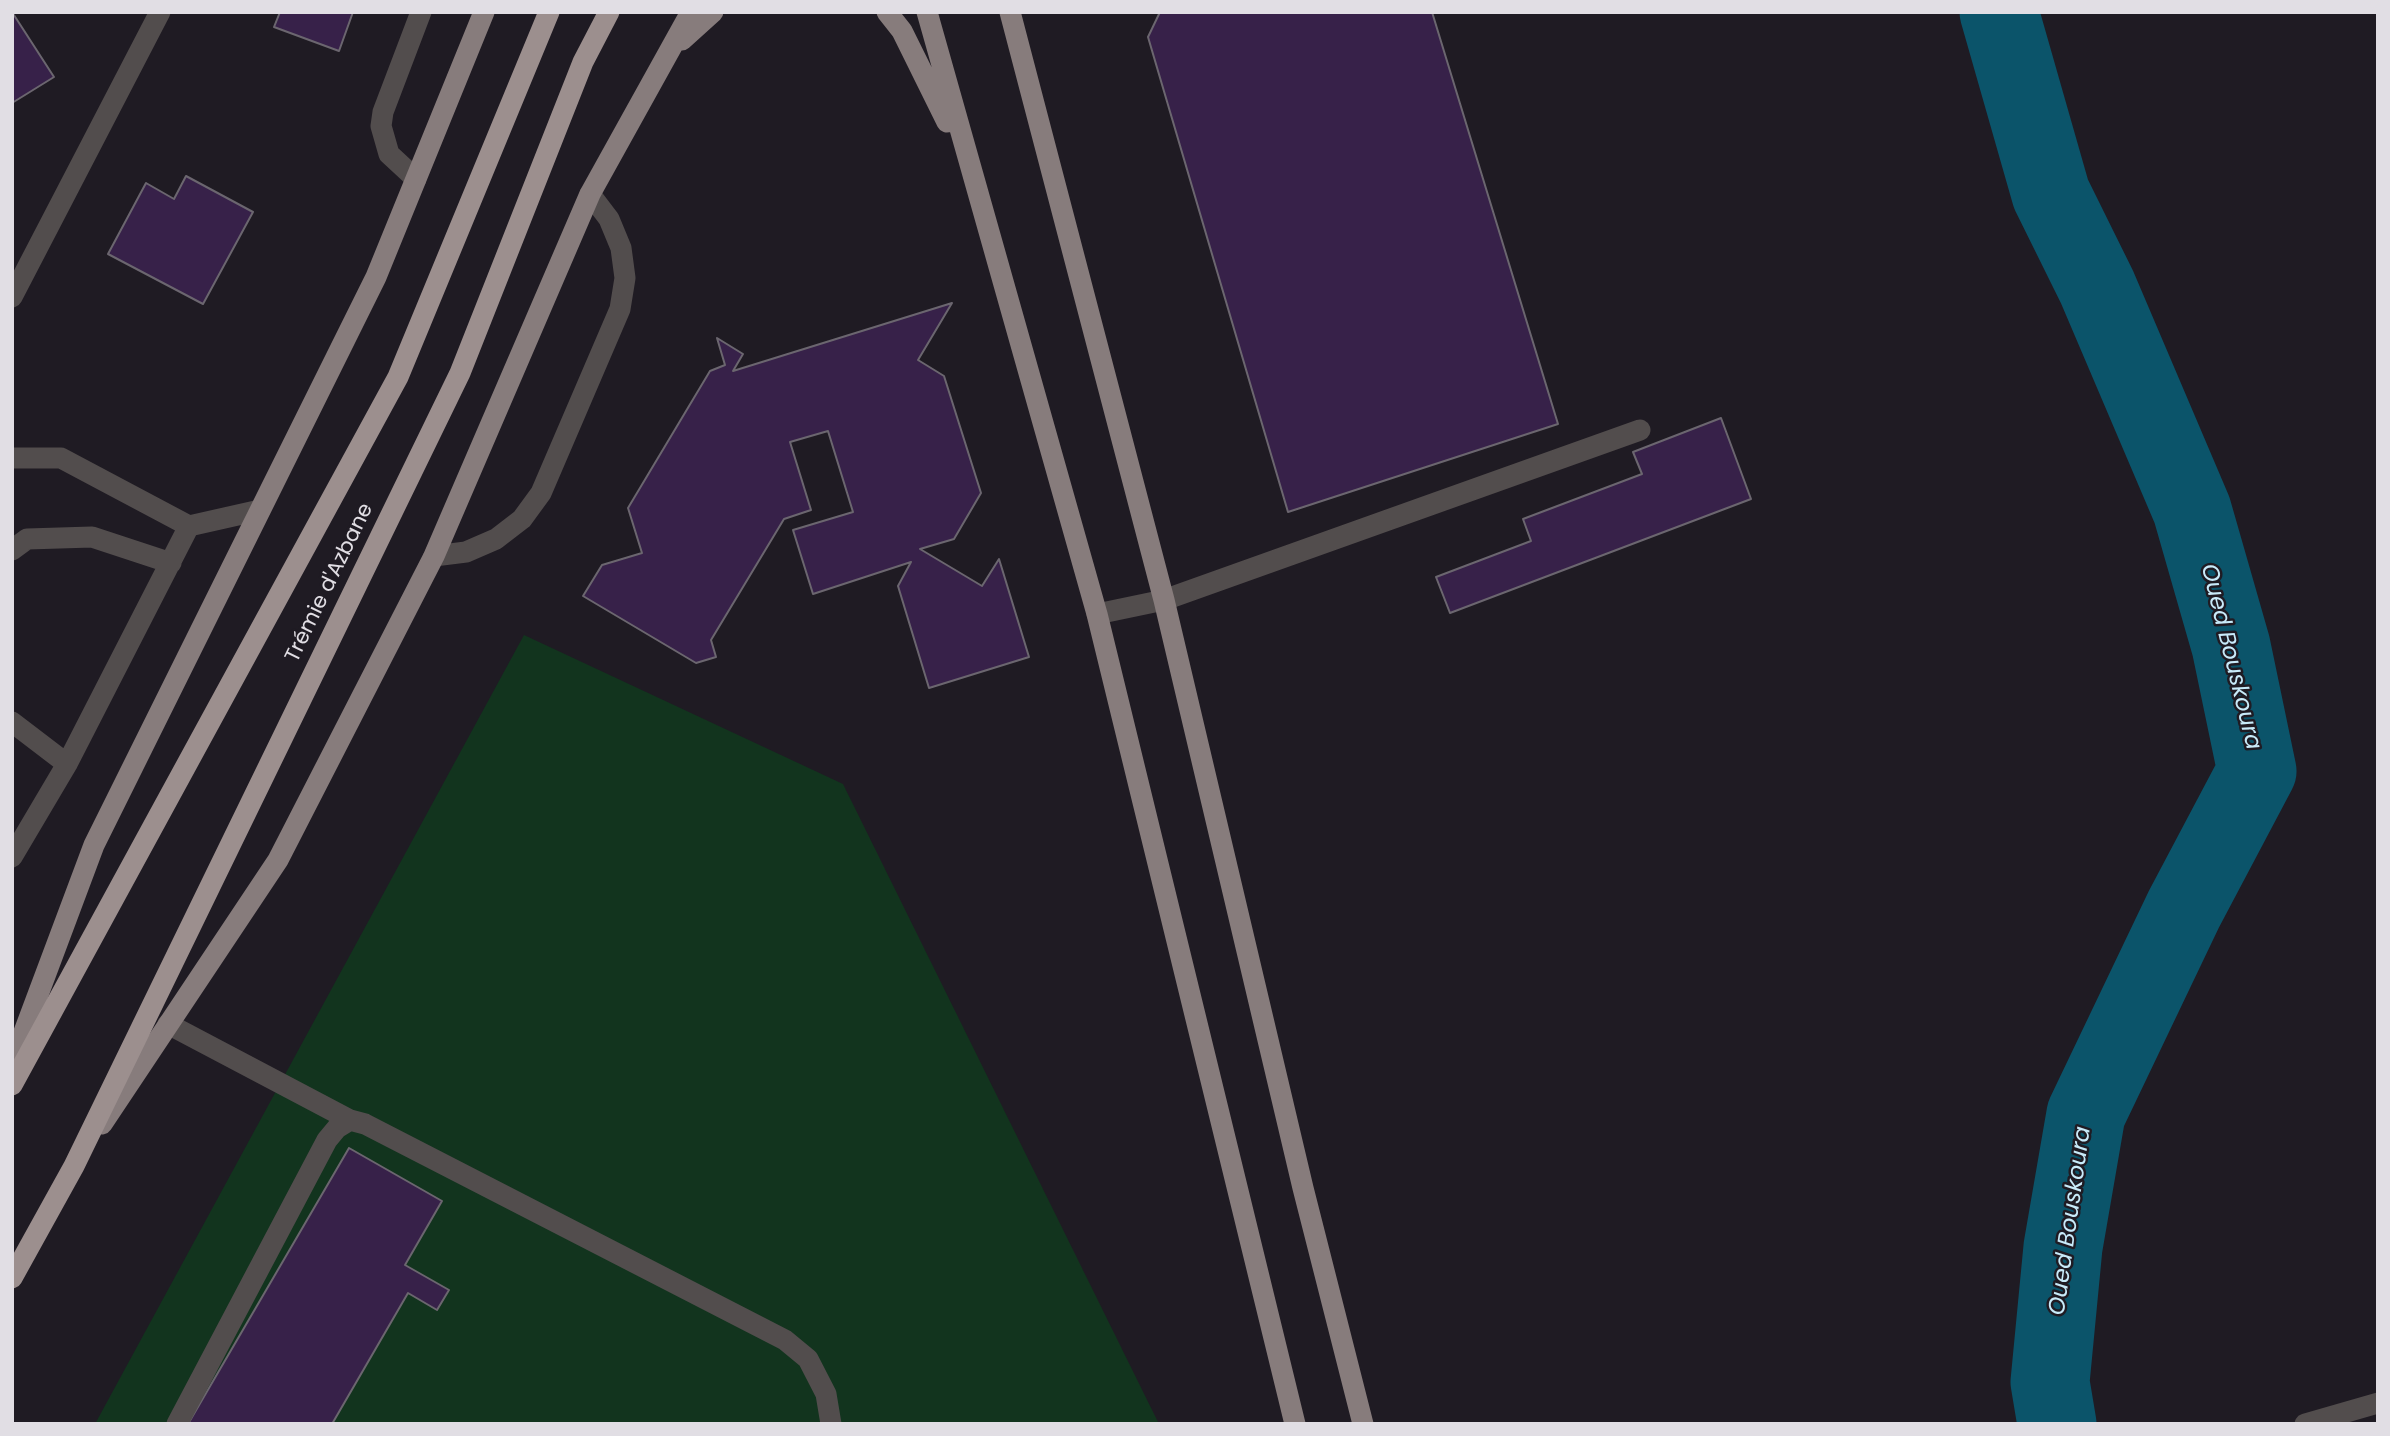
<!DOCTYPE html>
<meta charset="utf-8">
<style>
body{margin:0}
#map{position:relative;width:2390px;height:1436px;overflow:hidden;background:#1f1b23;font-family:Poppins,sans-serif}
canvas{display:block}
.frame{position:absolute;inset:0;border:14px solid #e1dee4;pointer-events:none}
</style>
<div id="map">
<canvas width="2390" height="1436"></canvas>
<div class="frame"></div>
</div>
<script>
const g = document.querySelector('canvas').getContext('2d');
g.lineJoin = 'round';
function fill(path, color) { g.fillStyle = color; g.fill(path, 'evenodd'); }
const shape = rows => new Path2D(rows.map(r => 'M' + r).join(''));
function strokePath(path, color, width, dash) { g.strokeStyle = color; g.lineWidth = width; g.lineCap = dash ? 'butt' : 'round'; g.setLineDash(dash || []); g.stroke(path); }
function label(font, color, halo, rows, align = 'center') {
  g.font = font + ' Poppins,sans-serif'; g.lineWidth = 5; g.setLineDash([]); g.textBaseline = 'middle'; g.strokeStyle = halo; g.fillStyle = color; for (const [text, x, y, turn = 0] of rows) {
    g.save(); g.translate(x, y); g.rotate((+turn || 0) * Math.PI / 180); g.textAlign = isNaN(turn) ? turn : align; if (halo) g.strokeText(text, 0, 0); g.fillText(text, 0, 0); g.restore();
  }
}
const green = shape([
 [524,635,843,784,1159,1424,95,1424]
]);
const river = shape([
 [1999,12,2051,194,2097,287,2192,510,2231,646,2257,771,2184,909,2086,1114,2063,1247,2050,1382,2057,1424]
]);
const building = shape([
 [12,12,54,77,12,103,12,12],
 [280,12,353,12,339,51,274,27,280,12],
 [1160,12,1432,12,1558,424,1288,512,1148,37,1160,12],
 [186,176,253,212,203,304,108,254,146,183,174,199,186,176],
 [952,303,918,360,944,376,981,493,954,539,920,549,982,586,999,559,1029,657,929,688,898,586,911,562,813,594,793,530,853,512,828,431,790,442,811,510,784,519,711,640,716,657,696,663,583,596,602,565,642,553,628,508,710,371,725,365,717,338,743,354,733,371,952,303],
 [1721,418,1751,499,1450,613,1436,577,1531,541,1523,519,1642,474,1633,452,1721,418],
 [349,1148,442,1201,405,1265,449,1290,437,1310,408,1293,332,1424,188,1424,349,1148]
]);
const minor = shape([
 [416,179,389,154,381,126,383,112,421,12],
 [12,297,160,12],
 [12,458,61,458,189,526],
 [12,550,27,539,92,537,171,563],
 [434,556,466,552,496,539,522,519,541,493,620,309,625,278,621,248,609,219,590,194],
 [1097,614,1164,600,1640,430],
 [12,722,67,764],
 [12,857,67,764,189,526,260,510],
 [168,1024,350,1120],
 [177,1424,327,1140,337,1128,350,1120,365,1124,785,1340,808,1359,826,1394,831,1424],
 [2305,1424,2378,1403]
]);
const major = shape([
 [887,12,902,31,947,122],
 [927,12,1097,614,1295,1424],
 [1010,12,1164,600,1303,1188,1363,1424],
 [682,40,713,12],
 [12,1064,94,845,376,277,484,12],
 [102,1124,278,860,434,556,590,194,691,12]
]);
const highway = shape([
 [12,1085,398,377,549,12],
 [12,1278,74,1166,460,373,583,62,609,12]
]);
const streetNames = [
 ["Trémie d'Azbane",330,583,-64]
];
const waterNames = [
 ["Oued Bouskoura",2230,657,76],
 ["Oued Bouskoura",2071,1221,-82]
];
fill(green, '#12341e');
strokePath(river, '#0b546a', 79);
fill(building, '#372149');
strokePath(building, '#6b666f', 2);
strokePath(minor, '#524d4d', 21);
strokePath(major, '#877c7c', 21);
strokePath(highway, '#9c8f8e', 21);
label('21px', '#e1dee4', '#1f1b23', streetNames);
label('italic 23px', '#c8ebfa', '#1f1b23', waterNames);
</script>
